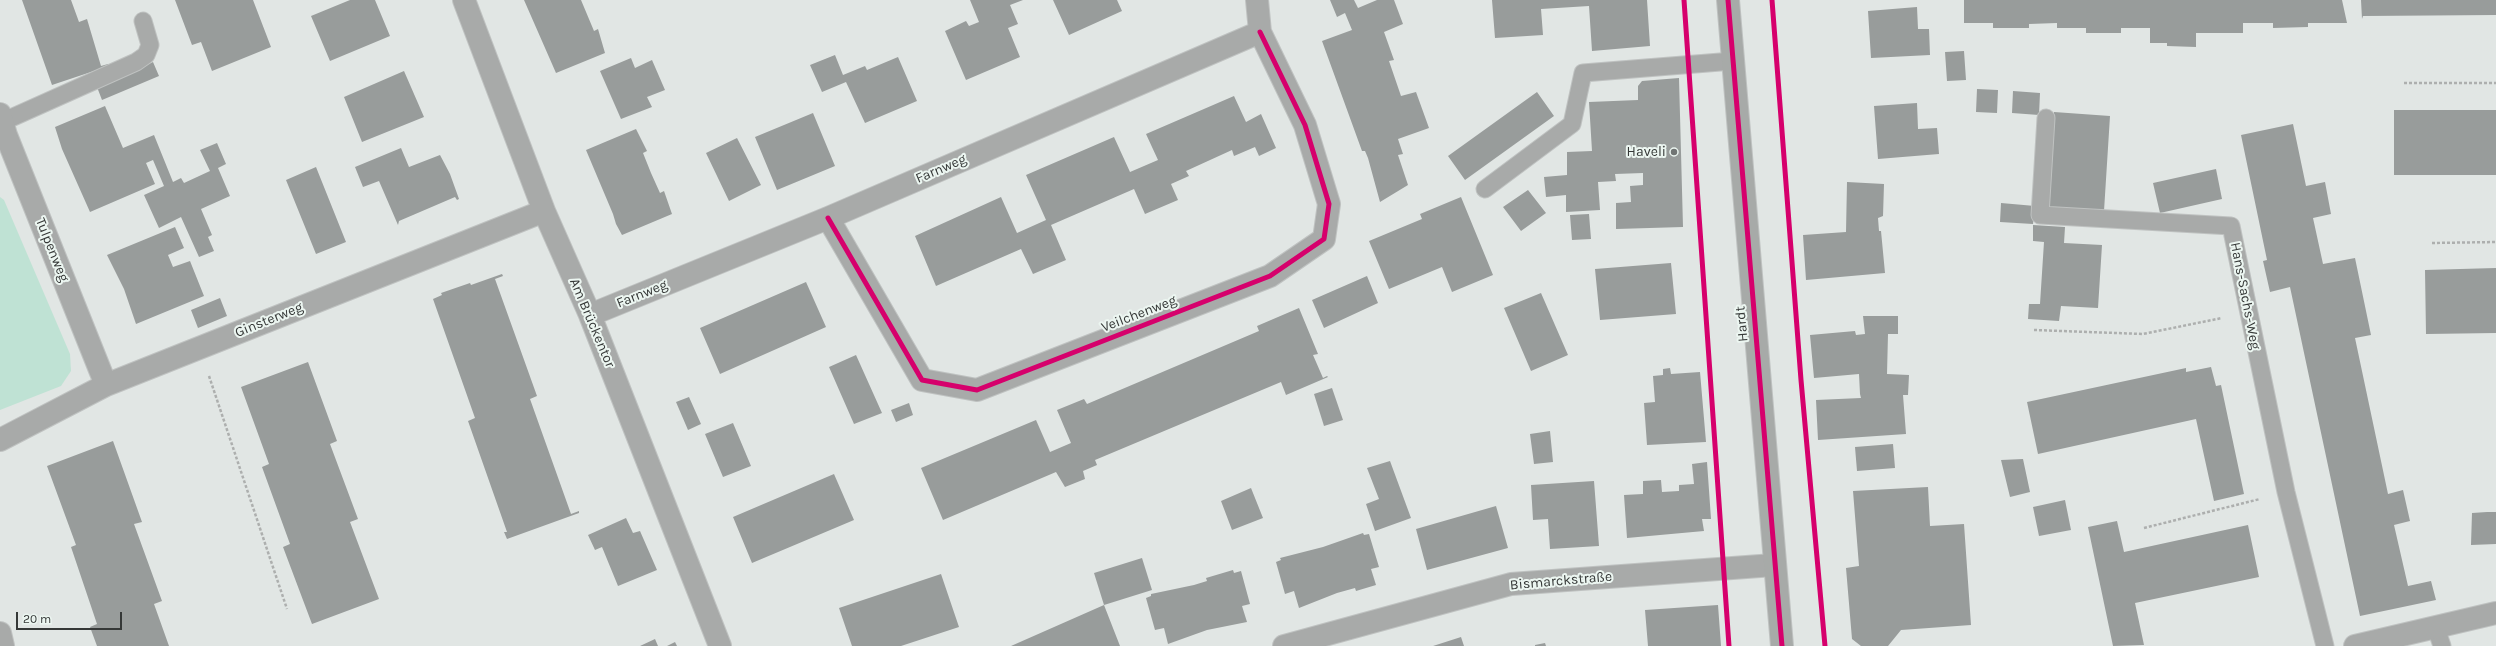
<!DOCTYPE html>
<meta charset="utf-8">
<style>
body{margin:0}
#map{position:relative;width:2496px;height:646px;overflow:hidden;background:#e1e6e4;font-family:Karla,sans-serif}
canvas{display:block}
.scale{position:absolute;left:16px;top:612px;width:106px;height:18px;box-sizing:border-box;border:2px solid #353837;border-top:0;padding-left:5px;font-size:12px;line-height:14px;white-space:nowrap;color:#353837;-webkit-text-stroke:3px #ecf6f1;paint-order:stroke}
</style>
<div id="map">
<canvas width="2496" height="646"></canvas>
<div class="scale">20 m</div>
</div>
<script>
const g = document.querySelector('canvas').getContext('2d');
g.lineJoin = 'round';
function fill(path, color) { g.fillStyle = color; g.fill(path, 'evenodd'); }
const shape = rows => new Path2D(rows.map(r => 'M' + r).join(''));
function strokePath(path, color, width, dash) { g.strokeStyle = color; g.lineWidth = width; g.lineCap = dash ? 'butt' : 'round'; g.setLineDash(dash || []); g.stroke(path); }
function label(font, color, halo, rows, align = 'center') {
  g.font = font + ' Karla,sans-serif'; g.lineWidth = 4; g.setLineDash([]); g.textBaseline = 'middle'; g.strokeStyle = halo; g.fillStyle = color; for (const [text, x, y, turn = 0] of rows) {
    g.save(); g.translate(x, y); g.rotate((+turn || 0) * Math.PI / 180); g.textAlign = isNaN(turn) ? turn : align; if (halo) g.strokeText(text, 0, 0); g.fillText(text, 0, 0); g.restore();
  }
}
const green = shape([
 [0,197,4,200,70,354,71,371,61,386,0,410]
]);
const building = shape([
 [22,0,71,0,79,22,87,19,101,66,108,64,109,66,52,85],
 [175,0,253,0,271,47,212,71,201,42,192,45],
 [350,0,375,0,390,36,330,61,311,16],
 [524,0,581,0,594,31,598,29,605,53,556,73],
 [970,0,1023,0,1010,5,1018,24,1008,28,1020,57,966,80,945,31,966,21,969,26,979,22],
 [1053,0,1117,0,1122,11,1069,35],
 [1330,0,1354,0,1358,8,1377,0,1394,0,1403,24,1384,32,1394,60,1389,61,1401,96,1416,92,1429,128,1398,139,1403,154,1398,155,1408,185,1380,202,1368,158,1365,151,1362,151,1322,41,1352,30,1345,13,1337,17],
 [1492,0,1647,0,1650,46,1592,51,1589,6,1541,9,1543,35,1495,38],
 [1964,0,2342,0,2347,23,2308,23,2308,27,2273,28,2273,23,2243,23,2243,33,2196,33,2196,47,2167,46,2167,43,2150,43,2150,28,2121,28,2121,33,2086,33,2086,28,2057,28,2057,23,2029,24,2029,28,1993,28,1993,23,1964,23],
 [2361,0,2496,0,2496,15,2363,16,2362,19],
 [1917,7,1918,29,1929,29,1930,55,1871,58,1868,11],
 [1964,51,1966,80,1947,81,1945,52],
 [835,55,843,75,865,66,867,70,898,57,917,101,865,123,846,82,822,92,810,65],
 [631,58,635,68,652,60,665,90,647,97,652,107,621,119,600,71],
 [153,62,159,76,102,100,97,87],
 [404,71,424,117,362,142,344,97],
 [1679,78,1683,227,1616,229,1616,203,1631,202,1630,186,1643,185,1643,173,1615,174,1616,181,1598,182,1600,210,1566,212,1566,195,1546,197,1544,177,1567,175,1567,152,1592,151,1589,102,1638,100,1638,86,1642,81],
 [1977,89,1998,90,1997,113,1976,112],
 [2013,91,2040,93,2039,115,2012,113],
 [1537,92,1554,116,1465,180,1448,156],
 [1234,96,1246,122,1261,114,1276,148,1259,156,1255,147,1234,156,1232,150,1186,171,1189,176,1171,184,1178,200,1145,214,1134,189,1051,225,1066,260,1033,274,1021,249,936,286,915,236,1001,197,1017,233,1046,220,1026,175,1114,137,1130,172,1158,160,1146,134],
 [1917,103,1918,129,1937,128,1939,154,1878,159,1874,106],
 [105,106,123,148,154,135,173,182,181,178,184,183,210,171,200,150,217,143,226,164,218,168,230,196,201,209,212,235,208,237,214,251,199,257,181,217,159,228,144,195,164,186,153,160,146,163,155,184,90,212,62,149,55,127],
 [2394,110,2496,110,2496,175,2394,175],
 [2054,112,2110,116,2104,211,2048,208],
 [813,113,835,166,777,190,755,137],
 [2293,124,2306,186,2325,182,2331,214,2313,218,2323,264,2355,258,2371,335,2355,338,2388,494,2403,490,2410,521,2394,525,2408,586,2431,581,2436,600,2360,616,2290,287,2270,292,2263,261,2267,260,2241,135],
 [636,129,647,151,643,153,651,173,660,193,664,191,672,214,622,235,616,224,613,214,586,150],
 [737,138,761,185,729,201,706,153],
 [401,148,409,167,440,155,450,174,459,199,457,200,455,197,399,221,398,225,379,181,363,187,355,167],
 [316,167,346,242,316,254,286,180],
 [2216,169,2222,199,2160,213,2153,183],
 [1847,182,1884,184,1883,216,1878,218,1879,231,1881,231,1885,273,1806,280,1803,235,1846,232],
 [1528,190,1546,213,1521,231,1503,207],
 [1461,197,1493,275,1452,292,1442,267,1389,289,1369,241,1422,219,1420,214],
 [2001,203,2035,206,2033,224,2000,222],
 [1589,214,1591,239,1572,240,1570,215],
 [2033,225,2065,227,2064,243,2102,245,2098,308,2061,306,2059,321,2028,319,2029,304,2040,304,2044,242,2033,241],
 [175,227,184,248,168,255,173,267,190,261,204,296,136,324,124,289,107,255],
 [1671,263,1676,314,1600,320,1595,269],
 [2496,268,2496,333,2426,334,2425,270],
 [502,274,503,276,495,279,537,396,530,399,571,514,579,511,579,513,507,539,504,532,507,532,468,421,475,418,433,299,442,295,441,293,470,283,471,285],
 [1367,276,1378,303,1324,328,1312,300],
 [806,282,826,327,720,374,700,328],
 [1541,293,1568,355,1531,371,1504,308],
 [220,298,227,316,198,328,191,310],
 [1299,308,1318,354,1313,355,1323,378,1327,376,1328,377,1286,395,1281,382,1095,460,1097,465,1083,471,1085,479,1065,487,1056,472,943,520,921,468,1036,420,1050,452,1071,443,1057,410,1084,399,1087,404,1259,331,1257,326],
 [1863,316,1898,316,1898,334,1888,334,1887,374,1909,375,1908,395,1903,395,1906,434,1818,440,1816,400,1861,398,1860,394,1859,374,1814,378,1810,335,1855,331,1856,335,1865,334],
 [856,355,882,413,854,424,829,367],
 [308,362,337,441,330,444,358,519,350,522,379,599,312,624,283,547,290,544,262,467,269,464,241,387],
 [2211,367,2216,386,2221,385,2244,494,2214,501,2196,419,2038,454,2027,402,2186,368,2186,372],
 [1670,368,1671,374,1700,372,1706,442,1647,445,1644,403,1655,402,1653,376,1663,375,1663,369],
 [1332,388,1343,420,1324,426,1314,394],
 [689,397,701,424,688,430,676,402],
 [909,403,913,415,896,422,891,410],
 [733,423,751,466,723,477,705,434],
 [1550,431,1553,462,1534,464,1530,434],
 [113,441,142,522,134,524,162,601,154,604,169,646,97,646,90,627,97,624,71,547,76,545,47,466],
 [1893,444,1895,468,1857,471,1855,447],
 [2023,459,2030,492,2010,497,2001,460],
 [1390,461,1411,518,1375,531,1366,504,1379,499,1367,468],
 [1707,462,1711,519,1702,519,1704,531,1627,538,1624,495,1643,494,1643,481,1661,480,1662,492,1679,491,1679,485,1694,484,1692,464],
 [834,474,854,520,752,563,733,517],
 [1594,481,1599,546,1550,549,1548,519,1533,520,1531,485],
 [1928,487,1930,526,1964,524,1971,625,1901,630,1888,646,1861,646,1852,639,1846,568,1859,566,1853,491],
 [1251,488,1263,518,1232,530,1221,501],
 [2065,500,2071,530,2039,536,2033,507],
 [1496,506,1508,548,1427,570,1416,529],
 [2487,512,2496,512,2496,544,2471,545,2472,513],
 [626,518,633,533,640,531,657,570,618,586,602,547,595,550,588,535],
 [2117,521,2124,552,2248,525,2259,577,2135,603,2144,645,2113,646,2088,527],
 [1363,533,1364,535,1369,534,1379,567,1371,569,1376,585,1356,591,1355,588,1337,593,1299,608,1294,591,1285,594,1276,562,1281,560,1280,558,1323,547],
 [1142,558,1152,590,1104,605,1094,573],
 [1233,570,1234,573,1241,571,1250,604,1242,606,1247,622,1207,630,1168,644,1164,628,1155,630,1146,598,1151,596,1151,594,1194,585,1207,581,1206,578],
 [941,574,959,627,901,646,852,646,839,608],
 [1104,605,1120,646,1011,646],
 [1718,605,1721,646,1648,646,1645,610],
 [1461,637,1464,646,1433,646],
 [655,639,658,646,640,646],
 [675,642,677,646,667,646],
 [1545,643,1546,646,1535,646,1535,645]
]);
const path = shape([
 [2404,83,2496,83],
 [2432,243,2496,242],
 [2034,330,2143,334,2222,318],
 [209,376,287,609],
 [2144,528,2260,499]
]);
const lane = shape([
 [2046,118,2040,215,2231,226,2286,492,2325,646],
 [2,122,136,62,146,55,150,45,143,21],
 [1485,189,1572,124,1583,73,1733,61],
 [2436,628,2442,646]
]);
const street = shape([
 [464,0,544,211,590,315,720,646],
 [0,114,6,135,106,385],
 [828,218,922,380,977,390,1270,276,1324,239,1329,204,1305,125,1260,32],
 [590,315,828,218,1260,32,1257,0],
 [0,440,106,385,544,211],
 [0,633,3,646],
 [1284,646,1511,584,1774,565],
 [2355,646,2496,613]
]);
const secondary = shape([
 [1728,0,1782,646]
]);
const cycleway = shape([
 [1684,0,1729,646],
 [1728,0,1782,646],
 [1772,0,1801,380,1825,646],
 [828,218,922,380,977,390,1270,276,1324,239,1329,204,1305,125,1260,32]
]);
const markers = [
 [1674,152,4,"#717574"]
];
const poiNames = [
 ["Haveli",1666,152]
];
const streetNames = [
 ["Farnweg",941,169,-23],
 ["Tulpenweg",52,250,68],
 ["Farnweg",642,294,-22],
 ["Hans-Sachs-Weg",2245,296,79],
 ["Veilchenweg",1139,314,-21],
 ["Ginsterweg",269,320,-22],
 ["Am Brückentor",592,323,67],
 ["Hardt",1742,324,-95],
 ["Bismarckstraße",1561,581,-5]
];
fill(green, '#bfe2d4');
fill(building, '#989c9b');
strokePath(lane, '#bfc2c1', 19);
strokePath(street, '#bfc2c1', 24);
strokePath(secondary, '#bfc2c1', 24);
strokePath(path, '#adafae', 2.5, [3, 2]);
strokePath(lane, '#a8aaa9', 17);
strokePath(street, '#a8aaa9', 22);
strokePath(secondary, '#a7aaa8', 22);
strokePath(cycleway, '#d6006c', 5);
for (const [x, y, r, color] of markers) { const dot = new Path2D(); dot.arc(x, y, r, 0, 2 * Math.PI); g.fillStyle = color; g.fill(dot); strokePath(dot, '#ecf6f1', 1.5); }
label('14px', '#353837', '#ecf6f1', poiNames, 'right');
label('14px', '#353837', '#ecf6f1', streetNames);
</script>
